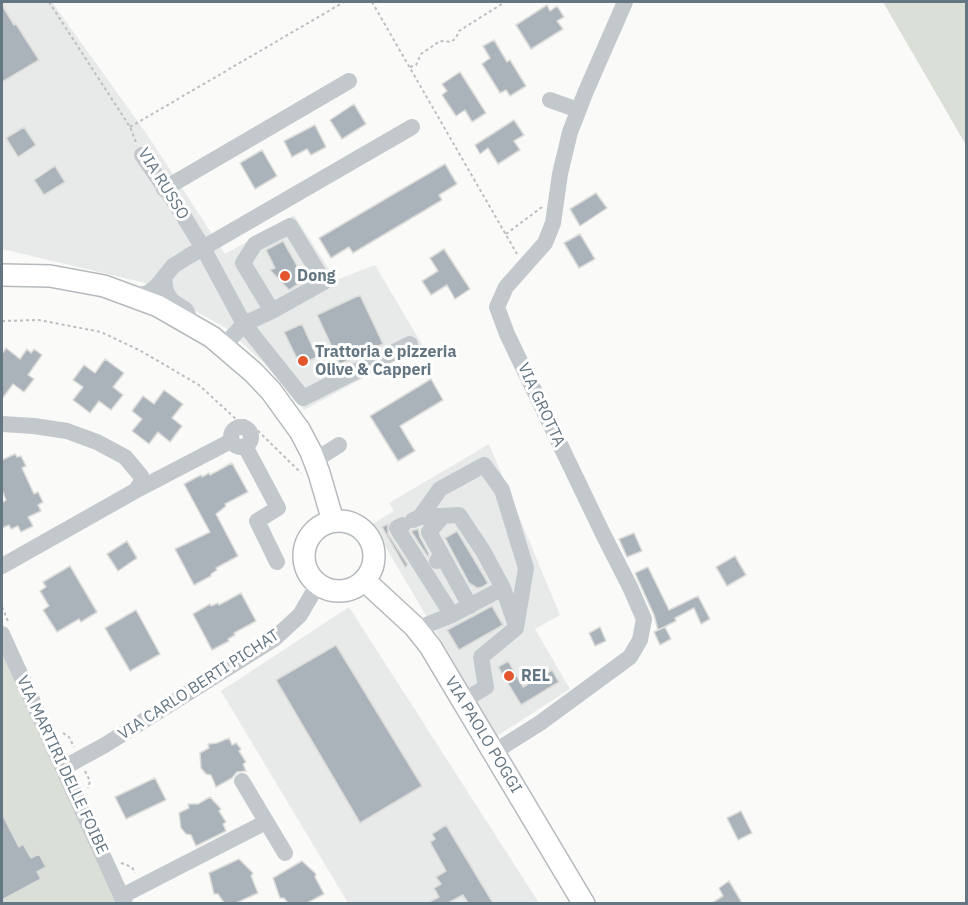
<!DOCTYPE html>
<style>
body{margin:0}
#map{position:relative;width:968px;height:905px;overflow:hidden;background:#fafaf8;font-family:"IBM Plex Sans",sans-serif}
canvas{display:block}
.frame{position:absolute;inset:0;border:3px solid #657683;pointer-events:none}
</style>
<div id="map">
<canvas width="968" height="905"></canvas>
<div class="frame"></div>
</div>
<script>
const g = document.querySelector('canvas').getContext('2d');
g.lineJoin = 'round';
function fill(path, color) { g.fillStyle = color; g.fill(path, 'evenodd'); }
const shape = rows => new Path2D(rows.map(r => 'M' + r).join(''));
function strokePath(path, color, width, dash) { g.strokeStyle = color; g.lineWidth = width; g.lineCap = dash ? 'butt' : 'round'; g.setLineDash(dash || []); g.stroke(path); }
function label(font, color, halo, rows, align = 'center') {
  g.font = font + ' "IBM Plex Sans",sans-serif'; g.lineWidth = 6; g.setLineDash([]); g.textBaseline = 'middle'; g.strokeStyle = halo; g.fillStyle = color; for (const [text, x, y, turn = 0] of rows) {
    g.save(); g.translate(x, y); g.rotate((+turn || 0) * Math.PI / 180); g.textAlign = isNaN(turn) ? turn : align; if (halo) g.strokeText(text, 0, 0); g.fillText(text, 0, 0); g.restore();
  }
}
const built = shape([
 [2,2,52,2,146,133,225,254,294,215,336,280,375,265,423,346,304,410,270,369,226,328,145,283,2,249],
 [489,444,560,615,535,629,570,689,497,736,372,524,394,511,389,503],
 [349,607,539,903,348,903,221,691]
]);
const green = shape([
 [883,2,966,2,966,145],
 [2,651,120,903,2,903]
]);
const building = shape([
 [2,5,14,25,16,24,39,60,2,82,2,5],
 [547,5,550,11,557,6,564,17,557,21,563,29,531,49,516,25,547,5],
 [494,40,507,62,510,60,526,86,510,96,506,90,500,93,482,64,490,58,483,46,494,40],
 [460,72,486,113,472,122,465,110,456,116,442,95,447,91,442,84,460,72],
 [354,104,366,124,342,139,330,120,354,104],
 [514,120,524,135,514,141,520,150,498,164,488,148,480,154,475,145,514,120],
 [315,125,326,147,311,155,307,149,292,157,284,141,315,125],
 [24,127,36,145,18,157,6,138,24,127],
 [262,150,277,176,255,189,240,163,262,150],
 [445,164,457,184,439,195,442,200,353,253,349,247,331,258,319,238,445,164],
 [55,166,65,182,44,195,34,180,55,166],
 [596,193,607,208,580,226,570,209,596,193],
 [580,234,595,259,579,268,564,243,580,234],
 [283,241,305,280,289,290,270,270,275,268,266,250,283,241],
 [444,249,470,289,455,299,447,285,431,295,422,281,438,271,430,258,444,249],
 [360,295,383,344,340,364,317,315,360,295],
 [302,324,317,357,300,365,284,332,302,324],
 [6,348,20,359,27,349,31,353,34,349,42,355,28,375,34,379,24,392,13,384,2,399,2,354,6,348],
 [105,359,124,373,113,387,123,395,111,410,99,401,90,413,73,400,83,387,73,380,84,365,95,373,105,359],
 [431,379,443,400,400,426,415,451,398,461,370,416,431,379],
 [164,390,183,404,172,418,182,426,170,442,158,432,149,444,132,431,142,419,132,411,143,396,154,404,164,390],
 [15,454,17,457,21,456,26,466,22,468,34,494,38,492,43,502,38,505,41,511,28,517,33,526,21,532,18,526,11,529,9,525,2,528,2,503,6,500,2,490,2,460,15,454],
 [232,463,248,492,225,504,226,506,216,514,238,556,216,568,217,570,211,574,211,576,194,585,175,549,210,532,184,484,201,475,202,477,209,473,210,475,232,463],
 [388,524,388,534,408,565,405,567,382,527,388,524],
 [418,529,420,537,429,554,428,557,411,531,418,529],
 [457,531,488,583,482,587,477,588,469,583,445,538,457,531],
 [634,533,642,551,627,557,619,539,634,533],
 [127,541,137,558,118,571,107,554,127,541],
 [735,556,746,575,727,586,716,567,735,556],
 [70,566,97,612,81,622,79,619,57,632,43,610,49,606,40,591,46,587,43,582,70,566],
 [648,567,669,610,698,596,710,619,701,624,694,608,675,618,676,621,658,630,654,615,635,573,648,567],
 [241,593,256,621,234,633,235,635,228,639,229,641,212,650,193,614,210,604,211,606,218,603,219,605,241,593],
 [492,606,503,625,459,650,447,630,492,606],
 [136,610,160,654,130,671,105,628,136,610],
 [600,627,606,641,595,646,589,633,600,627],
 [665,627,671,639,660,645,654,632,665,627],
 [336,645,422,786,360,823,276,680,336,645],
 [508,661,523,687,552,670,559,682,521,705,498,667,508,661],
 [229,738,232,745,236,743,241,749,239,751,246,762,243,764,246,771,237,772,232,778,216,787,211,775,206,774,201,768,200,753,209,748,208,744,217,743,229,738],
 [155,778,166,800,126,819,115,797,155,778],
 [210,797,221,809,219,811,226,822,223,824,226,831,196,846,191,835,186,834,181,828,179,813,189,808,188,804,198,804,210,797],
 [741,811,752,833,738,840,727,818,741,811],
 [2,814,19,847,23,844,31,858,39,854,46,867,37,872,41,879,2,900,2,814],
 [446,825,493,903,468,903,463,895,448,903,427,903,439,897,434,888,441,884,436,877,446,871,430,842,435,839,432,834,446,825],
 [239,859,253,873,251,876,258,893,236,903,224,903,218,894,214,894,209,873,239,859],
 [302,861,316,874,315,877,324,894,307,903,288,903,284,898,280,898,273,878,302,861],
 [729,881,742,903,712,903,723,896,719,888,729,881]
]);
const path = shape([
 [49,2,130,127,136,142],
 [372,2,517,254],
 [410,67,416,65,421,54,440,41,451,42,456,38,459,31,505,2],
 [130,127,344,2],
 [506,234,542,207],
 [2,321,39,320,101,332,141,351,199,385,237,420,244,420,250,423,301,473],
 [2,607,8,621],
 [63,733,69,737,74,747],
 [85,771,90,781,88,788],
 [121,863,132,867,135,873]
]);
const minor = shape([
 [550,100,578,110],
 [142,155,178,207,203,248,244,324,232,337],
 [164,189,349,81],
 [164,278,166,292,172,301,186,310,192,325],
 [133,296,148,293,157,286,173,266,189,256,412,127],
 [272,311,243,263,255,244,290,226,324,282,272,311,244,324,303,398,410,344],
 [2,424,34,426,67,431,97,442,125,457,141,476,141,483,135,491,2,566],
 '231 437a10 10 0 1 1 20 0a10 10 0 1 1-20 0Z',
 [245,446,278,508,257,521,277,562],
 [314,461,339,445],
 [135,491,231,441],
 [420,517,459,515,483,551,503,588],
 [413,520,420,517,440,489,484,465,502,490,526,568,516,628,481,657,486,687,463,701],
 [403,525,397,528,452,615,416,629],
 [443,557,470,606],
 [437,561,443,557,429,532,443,516],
 [452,615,503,588,515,623],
 [2,634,125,904],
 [494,752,540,723,630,657,640,640,644,619,630,587,603,534,507,334,497,307,506,287,545,243,553,223,560,174,570,132,586,91,625,2],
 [63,768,105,745,274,639,300,615,318,584],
 [242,781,285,853],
 [122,896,266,822]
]);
const major = shape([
 [2,275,50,276,104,286,158,306,212,337,253,372,271,391,300,431,311,452,319,473,333,521],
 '304 556a35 35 0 1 1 70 0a35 35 0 1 1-70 0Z',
 [364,580,414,626,430,646,584,904]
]);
const markers = [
 [285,276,6,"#e4572e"],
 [303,361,6,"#e4572e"],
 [509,676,6,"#e4572e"]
];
const streetNames = [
 ["VIA RUSSO",163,184,58],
 ["VIA GROTTA",541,405,65],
 ["VIA CARLO BERTI PICHAT",199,685,-33],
 ["VIA PAOLO POGGI",483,735,59],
 ["VIA MARTIRI DELLE FOIBE",62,765,65]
];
const poiNames = [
 ["Dong",297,276],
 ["Trattoria e pizzeria",315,352],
 ["Olive & Capperi",315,370],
 ["REL",521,676]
];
fill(built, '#e8e9e9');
fill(green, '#dadfd7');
fill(building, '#aab3b9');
strokePath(building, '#dcdcda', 1.5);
strokePath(major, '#b5babe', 24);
strokePath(path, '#bbbfc2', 2, [3, 3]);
strokePath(minor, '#c3c8cc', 16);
strokePath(major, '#fff', 21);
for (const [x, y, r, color] of markers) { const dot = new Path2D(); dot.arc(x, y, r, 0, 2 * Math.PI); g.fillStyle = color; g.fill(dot); strokePath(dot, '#fff', 2); }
label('16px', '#657683', '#fff', streetNames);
label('bold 16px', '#657683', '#fff', poiNames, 'left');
</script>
